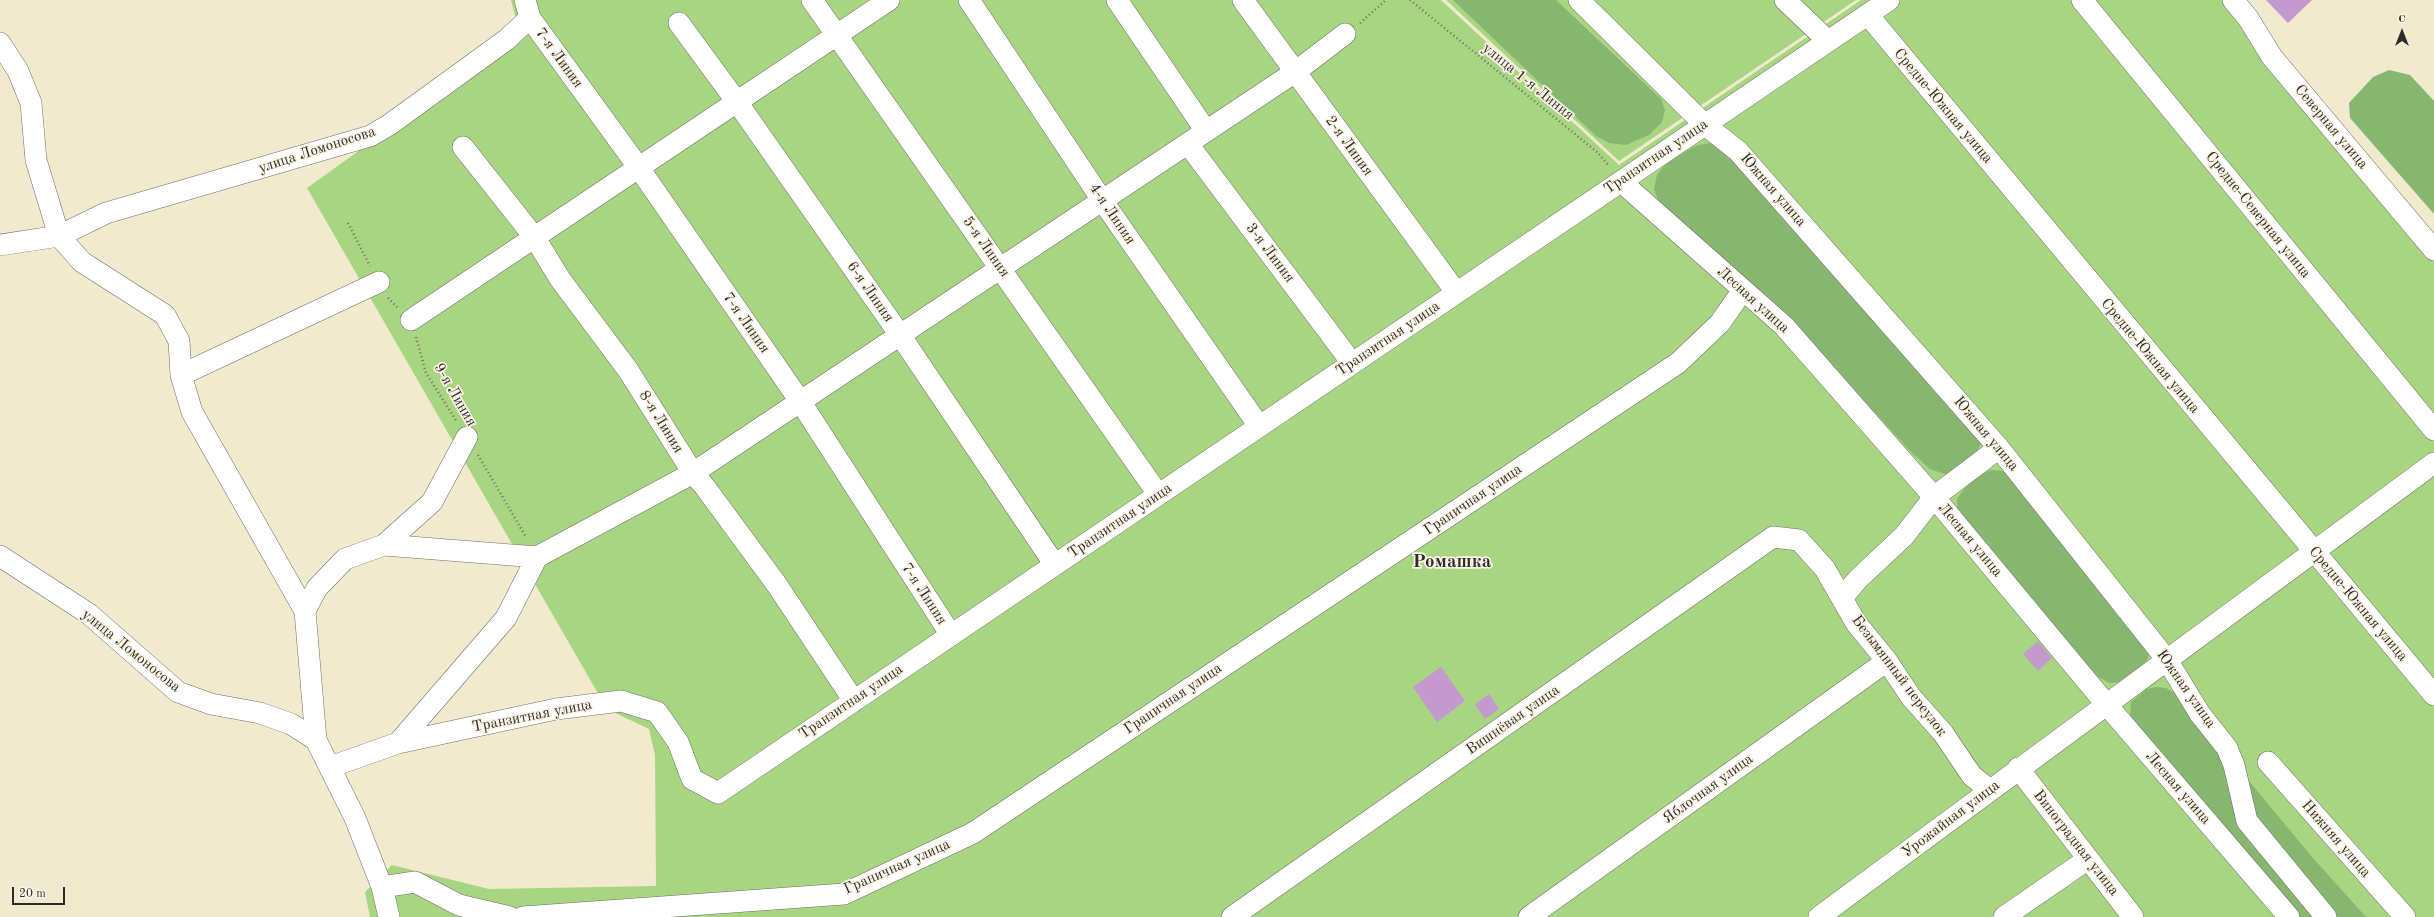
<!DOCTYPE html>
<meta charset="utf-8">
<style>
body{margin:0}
#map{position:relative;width:2434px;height:917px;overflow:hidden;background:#f1eacf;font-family:"Old Standard TT",serif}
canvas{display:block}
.north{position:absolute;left:2382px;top:12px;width:40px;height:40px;-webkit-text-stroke:3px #fcf5e5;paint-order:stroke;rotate:0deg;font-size:11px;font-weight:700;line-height:16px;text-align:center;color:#2b2b2b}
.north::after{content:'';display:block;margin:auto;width:14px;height:18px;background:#2b2b2b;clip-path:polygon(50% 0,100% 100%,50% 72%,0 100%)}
.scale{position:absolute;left:12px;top:887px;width:53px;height:18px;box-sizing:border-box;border:2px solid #2b2b2b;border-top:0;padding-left:5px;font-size:12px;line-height:14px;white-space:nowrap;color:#2b2b2b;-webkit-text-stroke:3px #fcf5e5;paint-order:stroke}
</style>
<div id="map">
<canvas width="2434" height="917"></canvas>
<div class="north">С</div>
<div class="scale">20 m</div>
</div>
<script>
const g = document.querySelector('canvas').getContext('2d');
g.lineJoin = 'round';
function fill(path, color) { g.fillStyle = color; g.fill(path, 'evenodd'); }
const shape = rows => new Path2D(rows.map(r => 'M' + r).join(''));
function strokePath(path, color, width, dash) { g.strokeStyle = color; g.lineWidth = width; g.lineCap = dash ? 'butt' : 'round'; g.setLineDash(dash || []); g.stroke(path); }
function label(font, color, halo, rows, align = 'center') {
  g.font = font + ' "Old Standard TT",serif'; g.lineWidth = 3.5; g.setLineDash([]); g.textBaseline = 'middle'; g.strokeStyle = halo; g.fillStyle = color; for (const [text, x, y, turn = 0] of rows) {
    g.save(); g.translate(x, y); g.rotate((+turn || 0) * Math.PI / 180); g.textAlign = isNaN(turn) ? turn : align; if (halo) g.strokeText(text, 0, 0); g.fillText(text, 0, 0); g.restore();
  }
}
const green = shape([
 [511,0,1441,0,1619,165,1861,0,2242,0,2343,131,2434,234,2434,917,370,917,365,892,392,865,489,889,656,886,655,755,649,729,607,709,307,188,520,35],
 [1446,0,1856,0,1619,161]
]);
const forest = shape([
 [1453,0,1556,0,1661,99,1665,110,1662,122,1649,135,1626,145,1609,143,1596,136],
 [2389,70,2410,75,2434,101,2434,214,2350,118,2349,103,2373,77],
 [1709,143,1723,147,1981,443,1977,452,1954,471,1945,474,1930,469,1911,452,1774,302,1679,223,1659,202,1654,189,1657,175,1666,163,1695,146],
 [1990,470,2005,471,2150,652,2147,660,2138,670,2120,682,2110,683,2098,677,1957,511,1957,499,1964,489,1975,479],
 [2156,687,2166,688,2177,694,2312,857,2366,917,2296,917,2130,718,2131,702,2147,689]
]);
const building = shape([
 [2266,0,2312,0,2288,23],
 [2038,641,2052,658,2038,671,2023,654],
 [1441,667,1465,701,1437,722,1413,687],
 [1489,694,1499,709,1485,719,1475,704]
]);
const path = shape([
 [1410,0,1597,152,1609,166],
 [1360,23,1386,0],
 [348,223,370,266],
 [388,298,397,307],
 [416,337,426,373,457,422],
 [478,455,526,537]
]);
const minor = shape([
 [812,0,1158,494],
 [969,0,1102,200,1259,426],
 [1117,0,1206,131],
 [1243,0,1456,292],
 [1579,0,1704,124,1738,151,1999,448,2167,660,2200,714,2227,748,2234,765,2247,821,2326,917],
 [1785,0,1828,41],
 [2082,0,2434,430],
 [2233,0,2248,18,2272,57,2434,250],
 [1868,15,2434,695],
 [530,18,639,168,800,401,951,635],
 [679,23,737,102,900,335,1055,565],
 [0,43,18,71,31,103,36,160,59,236,82,262,165,315,179,341,181,375,192,412,305,611],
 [1188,144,1352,363],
 [463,147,535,238,560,279,628,370,693,473,705,487,777,585,854,701],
 [1626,186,1784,326,1934,497,2106,704,2289,917],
 [0,245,59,236,106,213,370,136,389,125,506,40,530,18,525,0],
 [411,320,889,0],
 [181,375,379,282],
 [384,545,432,502,467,437],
 [0,556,89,614,178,692,211,704,260,713,291,724,316,740,355,818,382,887,389,917],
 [1843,597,1858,579,1904,536,1934,497,1999,448],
 [316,740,305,611,317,588,345,559,384,545,537,557],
 [398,743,506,618,537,557,693,473,1295,72,1345,34],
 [2268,762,2405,917],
 [330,767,398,743,556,709,621,701,657,712,678,742,692,779,718,793,1889,0],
 [2018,768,2133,917],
 [382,887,415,882,459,905,510,917],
 [523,917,844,894,973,833,1678,363,1720,323,1743,290],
 [1232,917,1773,537,1799,540,1825,569,1856,623,1887,661,1911,697,1943,733,1972,776,1990,790],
 [1529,917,1887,661],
 [1819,917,2434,463],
 [2004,917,2088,859]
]);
const streetNames = [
 ["7-я Линия",559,58,54],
 ["улица 1-я Линия",1528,82,39],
 ["Средне-Южная улица",1943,106,50],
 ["Северная улица",2331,127,50],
 ["2-я Линия",1349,146,54],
 ["улица Ломоносова",317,150,-18],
 ["Транзитная улица",1656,157,-34],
 ["Южная улица",1773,190,49],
 ["4-я Линия",1112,214,56],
 ["Средне-Северная улица",2258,215,51],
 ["5-я Линия",986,247,55],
 ["3-я Линия",1270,253,53],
 ["6-я Линия",870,292,55],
 ["Лесная улица",1753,300,42],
 ["7-я Линия",746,323,55],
 ["Транзитная улица",1388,339,-34],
 ["Средне-Южная улица",2150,356,50],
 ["9-я Линия",455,395,60],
 ["8-я Линия",661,422,58],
 ["Южная улица",1986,434,50],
 ["Граничная улица",1473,500,-34],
 ["Транзитная улица",1120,521,-34],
 ["Лесная улица",1970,540,50],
 ["7-я Линия",924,594,57],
 ["Средне-Южная улица",2358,604,50],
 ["улица Ломоносова",131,651,39],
 ["Безымянный переулок",1899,676,53],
 ["Южная улица",2186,689,55],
 ["Граничная улица",1173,699,-34],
 ["Транзитная улица",851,702,-34],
 ["Транзитная улица",532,716,-11],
 ["Вишнёвая улица",1513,720,-35],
 ["Лесная улица",2178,788,49],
 ["Яблочная улица",1708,789,-36],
 ["Урожайная улица",1951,819,-37],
 ["Нижняя улица",2336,839,49],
 ["Виноградная улица",2076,843,52],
 ["Граничная улица",897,867,-24]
];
const districtNames = [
 ["Ромашка",1452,562]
];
fill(green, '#a8d582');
fill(forest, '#86b670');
fill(building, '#c499cd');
strokePath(minor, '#706e64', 22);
strokePath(path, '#706e64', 2.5, [1, 3]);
strokePath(minor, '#fff', 21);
label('15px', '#2b2b2b', '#fcf5e5', streetNames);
label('bold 19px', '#2b2b2b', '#fcf5e5', districtNames);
</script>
